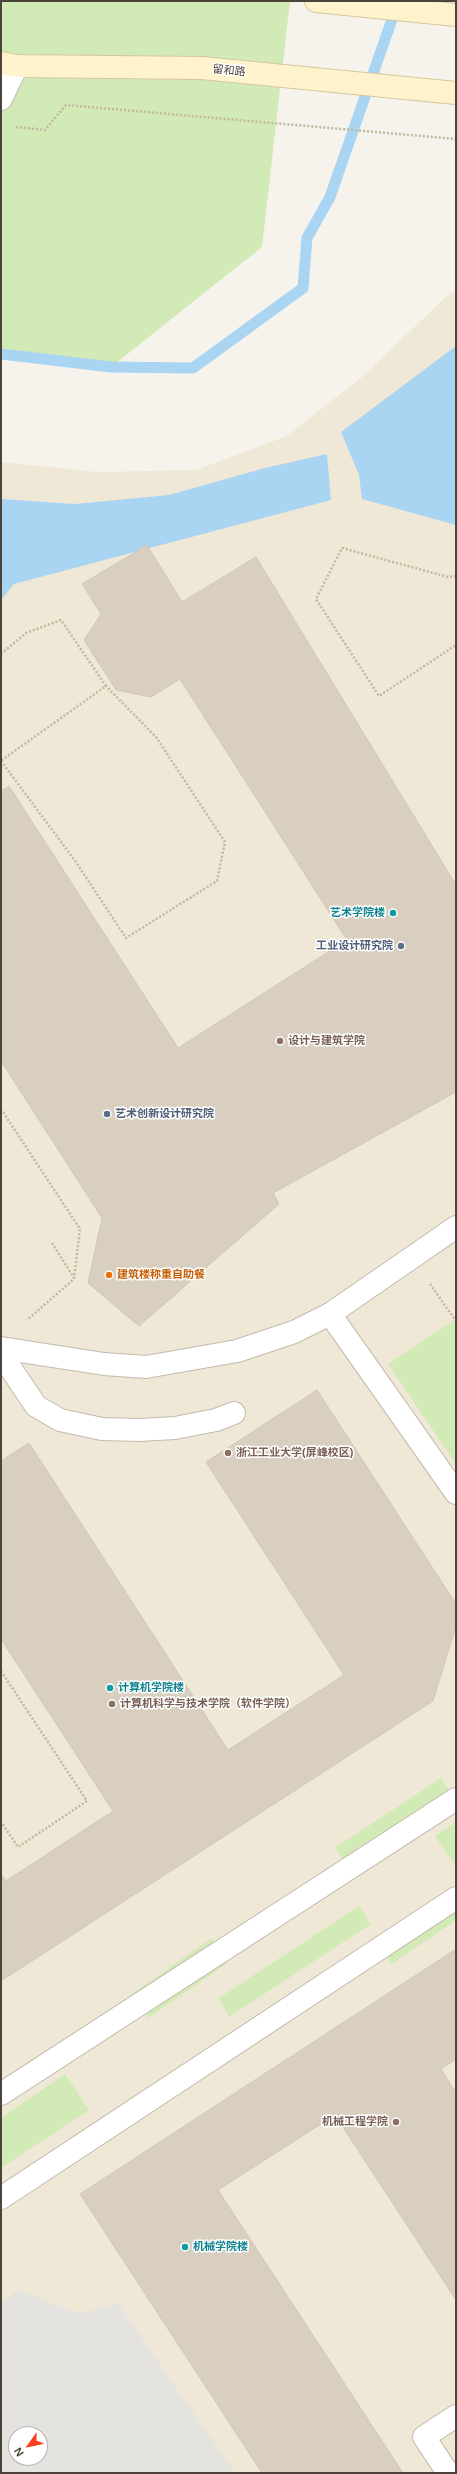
<!DOCTYPE html>
<meta charset="utf-8">
<style>
body{margin:0}
#map{position:relative;width:457px;height:2474px;overflow:hidden;background:#f6f3ec;font-family:Helvetica,sans-serif}
canvas{display:block}
.frame{position:absolute;inset:0;border:2px solid #4b4439;pointer-events:none}
.north{position:absolute;left:8px;top:2426px;width:40px;height:40px;box-sizing:border-box;background:#fff;border:1px solid #b7b4b0;border-radius:50%;rotate:237deg;font-size:11px;font-weight:700;line-height:16px;text-align:center;color:#4b4439}
.north::after{content:'';display:block;margin:auto;width:14px;height:18px;background:#fc3f1d;clip-path:polygon(50% 0,100% 100%,50% 72%,0 100%)}
</style>
<div id="map">
<canvas width="457" height="2474"></canvas>
<div class="frame"></div>
<div class="north">N</div>
</div>
<script>
const g = document.querySelector('canvas').getContext('2d');
g.lineJoin = 'round';
function fill(path, color) { g.fillStyle = color; g.fill(path, 'evenodd'); }
const shape = rows => new Path2D(rows.map(r => 'M' + r).join(''));
function strokePath(path, color, width, dash) { g.strokeStyle = color; g.lineWidth = width; g.lineCap = dash ? 'butt' : 'round'; g.setLineDash(dash || []); g.stroke(path); }
function label(font, color, halo, rows, align = 'center') {
  g.font = font + ' Helvetica,"Noto Sans SC",sans-serif'; g.lineWidth = 3; g.setLineDash([]); g.textBaseline = 'middle'; g.strokeStyle = halo; g.fillStyle = color; for (const [text, x, y, turn = 0] of rows) {
    g.save(); g.translate(x, y); g.rotate((+turn || 0) * Math.PI / 180); g.textAlign = isNaN(turn) ? turn : align; if (halo) g.strokeText(text, 0, 0); g.fillText(text, 0, 0); g.restore();
  }
}
const education = shape([
 [451,292,456,292,456,2473,1,2473,1,462,97,472,196,470,287,436,363,376],
 [16,2434,40,2434,40,2458,16,2458]
]);
const green = shape([
 [1,1,290,1,262,247,111,367,1,359],
 [456,1319,456,1464,388,1364],
 [441,1778,456,1802,353,1873,335,1848],
 [456,1822,456,1867,435,1836],
 [451,1887,456,1894,456,1920,392,1964,375,1939],
 [359,1906,371,1924,229,2017,219,1998],
 [212,1938,228,1963,148,2018,133,1993],
 [65,2074,89,2110,1,2168,1,2118]
]);
const parking = shape([
 [18,2290,80,2314,118,2304,235,2473,1,2473,1,2304],
 [16,2434,40,2434,40,2458,16,2458]
]);
const water = shape([
 [456,346,456,525,362,499,359,475,341,432],
 [327,454,331,500,14,584,1,600,1,499,75,504,169,495,265,468]
]);
const stream = shape([
 [1,354,111,367,193,368,303,288,307,238,330,197,397,5]
]);
const building = shape([
 [147,545,182,602,256,557,456,885,456,1092,273,1193,279,1204,139,1326,88,1283,102,1218,1,1061,1,791,9,786,178,1048,347,940,180,679,151,697,116,690,84,640,101,614,82,584,147,545],
 [317,1390,456,1604,456,1626,433,1701,1,1981,1,1874,6,1881,113,1811,1,1639,1,1461,29,1443,228,1750,344,1675,206,1462,317,1390],
 [456,1949,456,2059,441,2069,456,2093,456,2300,335,2115,218,2190,403,2473,262,2473,80,2194,456,1949]
]);
const path = shape([
 [16,127,45,130,66,105,456,139],
 [456,576,448,577,342,548,316,599,379,696,456,645],
 [1,654,26,633,61,620,106,686,2,760,1,758],
 [1,761,76,862,126,938,217,881,225,842,156,737,106,686],
 [1,1109,80,1229,74,1279,27,1320],
 [52,1243,74,1278],
 [430,1284,456,1321],
 [1,1671,87,1801,18,1847,1,1822]
]);
const service = shape([
 [330,1314,456,1493],
 [1,1354,36,1406,60,1420,102,1429,139,1430,175,1428,216,1420,234,1413],
 [1,2094,456,1799],
 [1,2198,456,1898],
 [448,2473,424,2437,456,2416]
]);
const minor = shape([
 [1,1348,104,1364,146,1367,237,1351,294,1332,330,1314,456,1227]
]);
const tertiary = shape([
 [1,99,17,66]
]);
const secondary = shape([
 [316,1,456,15],
 [1,63,17,66,202,68,456,93]
]);
const markers = [
 [393,913,4,"#0f9aa8"],
 [401,946,4,"#5c6f8a"],
 [280,1041,4,"#8d6e63"],
 [107,1114,4,"#5c6f8a"],
 [109,1275,4,"#e8710a"],
 [228,1453,4,"#8d6e63"],
 [110,1688,4,"#0f9aa8"],
 [112,1704,4,"#8d6e63"],
 [396,2122,4,"#8d6e63"],
 [185,2247,4,"#0f9aa8"]
];
const streetNames = [
 ["留和路",229,71,6]
];
const cultureNames = [
 ["艺术学院楼",385,913,"right"],
 ["计算机学院楼",118,1688],
 ["机械学院楼",193,2247]
];
const serviceNames = [
 ["工业设计研究院",393,946],
 ["艺术创新设计研究院",115,1114,"left"]
];
const educationNames = [
 ["设计与建筑学院",288,1041],
 ["浙江工业大学(屏峰校区)",236,1453],
 ["计算机科学与技术学院（软件学院）",120,1704],
 ["机械工程学院",388,2122,"right"]
];
const foodNames = [
 ["建筑楼称重自助餐",117,1275]
];
fill(education, '#efe8d6');
fill(green, '#d2eab5');
fill(parking, '#e5e3e0');
fill(water, '#a9d4f2');
strokePath(stream, '#a9d4f2', 11);
fill(building, '#d8cfc1');
strokePath(building, '#d3c7b4', 1);
strokePath(service, '#c2bbae', 24);
strokePath(minor, '#c2bbae', 24);
strokePath(tertiary, '#c2bbae', 24);
strokePath(secondary, '#d6c79b', 24);
strokePath(path, '#c4b79f', 2.5, [2, 2]);
strokePath(service, '#fff', 22);
strokePath(minor, '#fff', 22);
strokePath(tertiary, '#fff', 22);
strokePath(secondary, '#fff3cd', 22);
for (const [x, y, r, color] of markers) { const dot = new Path2D(); dot.arc(x, y, r, 0, 2 * Math.PI); g.fillStyle = color; g.fill(dot); strokePath(dot, '#fff', 1.5); }
label('11px', '#4b4439', '#fff', streetNames);
label('bold 11px', '#0d838f', '#fff', cultureNames, 'left');
label('bold 11px', '#4e5e75', '#fff', serviceNames, 'right');
label('bold 11px', '#785e54', '#fff', educationNames, 'left');
label('bold 11px', '#c56008', '#fff', foodNames, 'left');
</script>
